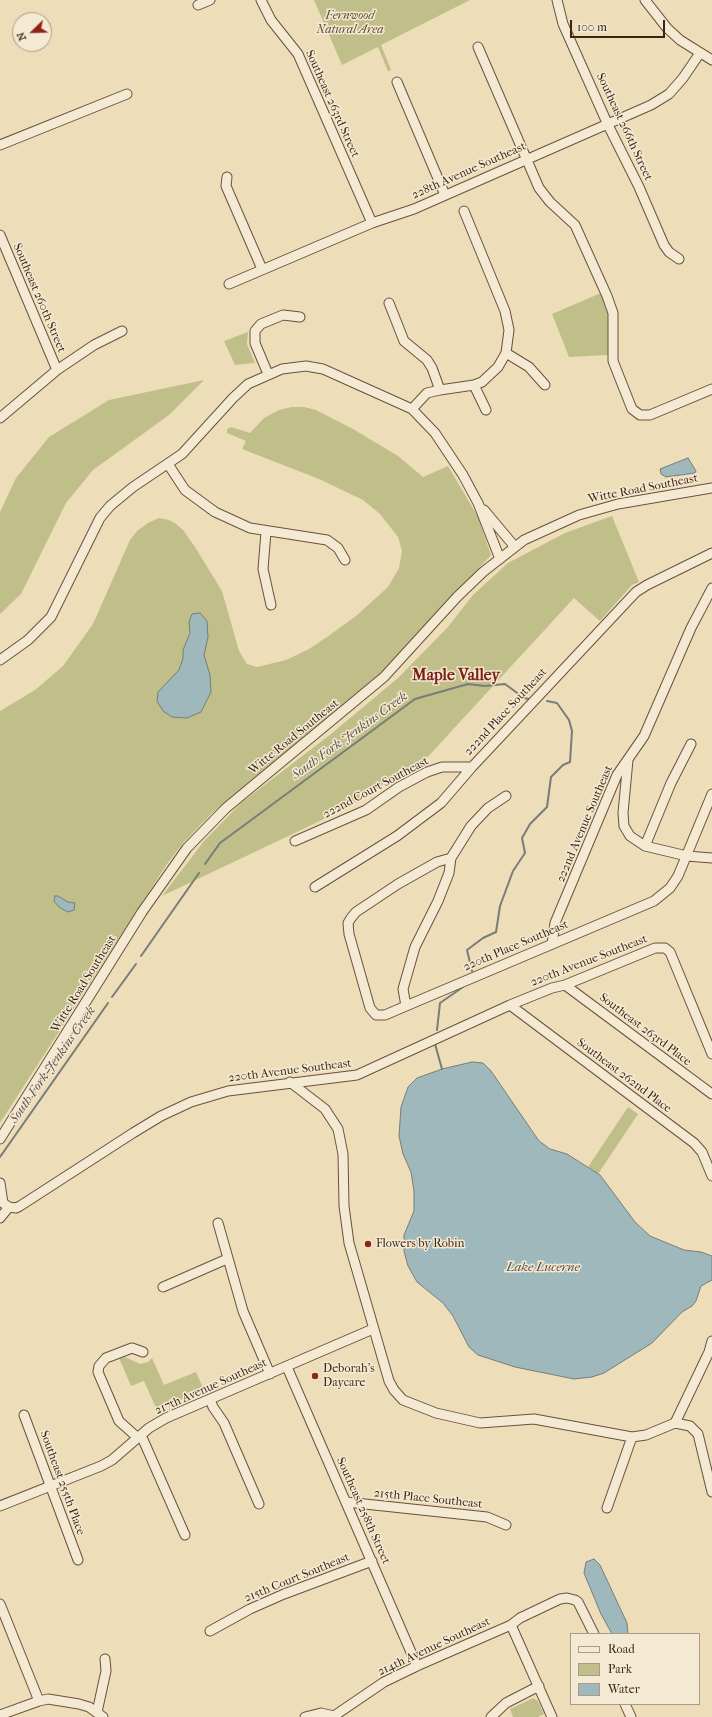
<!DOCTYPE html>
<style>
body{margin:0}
#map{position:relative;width:712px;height:1717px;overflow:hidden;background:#eeddb9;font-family:"IM FELL French Canon",serif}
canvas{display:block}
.legend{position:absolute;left:570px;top:1633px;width:130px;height:72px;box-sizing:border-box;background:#f4e9d2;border:1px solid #aa9a86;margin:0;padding:5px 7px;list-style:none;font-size:12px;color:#3c2414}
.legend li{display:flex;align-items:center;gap:8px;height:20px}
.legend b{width:20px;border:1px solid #aa9a86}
.north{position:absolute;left:12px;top:12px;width:40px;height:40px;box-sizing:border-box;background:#f4e9d2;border:1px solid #aa9a86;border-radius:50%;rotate:247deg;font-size:11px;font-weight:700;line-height:16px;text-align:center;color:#3c2414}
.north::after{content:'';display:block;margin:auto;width:14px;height:18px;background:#8f2418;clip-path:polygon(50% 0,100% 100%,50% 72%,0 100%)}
.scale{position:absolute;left:570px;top:20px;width:95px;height:18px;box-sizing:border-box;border:2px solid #3c2414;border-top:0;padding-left:5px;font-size:12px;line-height:14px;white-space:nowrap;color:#3c2414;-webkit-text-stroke:3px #f4e9d2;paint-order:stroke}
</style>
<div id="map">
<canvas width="712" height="1717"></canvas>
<ul class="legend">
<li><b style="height:5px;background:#f4e9d2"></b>Road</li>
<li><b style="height:11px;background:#c0bf8a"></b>Park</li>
<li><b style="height:11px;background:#9fb8bb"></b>Water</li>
</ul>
<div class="north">N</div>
<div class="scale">100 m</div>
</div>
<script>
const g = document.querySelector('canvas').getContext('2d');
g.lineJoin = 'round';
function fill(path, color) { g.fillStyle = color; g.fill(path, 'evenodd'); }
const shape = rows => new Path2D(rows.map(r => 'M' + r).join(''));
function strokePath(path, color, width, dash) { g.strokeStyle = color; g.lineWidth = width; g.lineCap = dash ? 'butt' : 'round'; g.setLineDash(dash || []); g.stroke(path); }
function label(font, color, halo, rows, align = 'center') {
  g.font = font + ' "IM FELL French Canon",serif'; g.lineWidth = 3; g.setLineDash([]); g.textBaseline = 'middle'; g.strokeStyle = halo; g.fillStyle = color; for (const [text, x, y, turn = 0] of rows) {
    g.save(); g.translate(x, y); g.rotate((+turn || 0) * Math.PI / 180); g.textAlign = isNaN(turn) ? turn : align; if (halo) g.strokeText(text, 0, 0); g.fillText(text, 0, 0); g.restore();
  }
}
const green = shape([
 [314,0,470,0,381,45,391,70,388,71,378,47,342,65],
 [601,293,608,313,608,355,569,357,552,314],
 [248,332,247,344,255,363,235,365,224,341],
 [204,380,169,415,93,470,66,503,21,594,0,614,0,512,16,478,49,437,109,400],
 [291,407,304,407,316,410,353,429,398,456,423,477,448,466,478,517,491,555,381,675,356,698,212,813,184,842,167,864,0,1123,0,711,35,690,63,666,93,624,130,540,137,531,148,523,159,518,169,520,175,523,183,530,195,547,222,591,239,651,247,664,257,667,286,660,309,649,327,637,356,616,388,587,399,568,402,551,398,537,380,514,363,500,319,479,242,449,246,441,227,433,227,429,231,427,250,433,264,418,279,410],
 [612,516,639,582,632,585,600,621,574,598,424,761,341,811,162,896,204,841,241,803,331,734,398,678,447,628,473,595,508,563,565,533],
 [628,1107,638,1114,598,1174,588,1167],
 [125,1357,140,1364,148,1362,152,1358,164,1385,196,1372,204,1390,157,1410,144,1381,131,1386,119,1358],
 [533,1698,538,1701,544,1714,538,1717,513,1717,510,1709]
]);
const water = shape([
 [688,458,696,471,695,473,666,477,661,474,660,469,688,458],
 [200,613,207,621,208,637,204,655,210,675,211,692,201,712,187,718,172,717,163,711,157,701,158,692,179,670,183,658,183,650,190,633,189,622,192,614,200,613],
 [55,896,58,896,68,902,75,903,74,910,68,912,59,907,54,901,55,896],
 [472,1062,483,1063,491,1071,539,1141,550,1149,567,1154,600,1175,635,1222,650,1236,684,1250,701,1252,712,1256,712,1280,701,1286,696,1301,692,1306,682,1312,652,1343,604,1373,592,1377,574,1379,515,1367,478,1355,469,1347,453,1316,443,1303,417,1282,408,1266,404,1251,404,1235,414,1211,414,1191,411,1172,403,1154,399,1136,401,1107,408,1087,417,1078,442,1069,472,1062],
 [594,1559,600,1565,627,1623,628,1634,612,1634,601,1614,584,1573,586,1562,594,1559]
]);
const stream = shape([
 [205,864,220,843,415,699,468,684,485,686,505,684,524,698,529,699],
 [141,956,199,873],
 [472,971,467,950,483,938,496,932,500,906,513,871,525,853,522,838,530,824,547,807,551,777,563,765,570,762,572,731,569,720,557,703,547,701],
 [112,997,136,964],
 [437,1030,440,1003,463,987],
 [435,1044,442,1069],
 [0,1157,108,1003]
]);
const minor = shape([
 [261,0,271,20,298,54,372,223],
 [557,0,563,24,608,125,639,187,664,245,669,252,679,259],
 [645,0,667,28,680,40,712,60],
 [198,5,210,0],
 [478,47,539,188,550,202,575,225,607,296,613,313,613,361,632,409,640,415,650,415,712,389],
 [397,82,445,195],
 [0,145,127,94],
 [227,177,226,186,262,269],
 [0,235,57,370],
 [229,284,372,223,414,209,651,105,669,94,683,78,700,53],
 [389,303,404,341,427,360,432,368,440,390],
 [506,353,529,367,545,385],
 [268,374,255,343,255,331,261,324,283,315,300,317],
 [474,385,486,410],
 [412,409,427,393,440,390,474,385,482,382,498,367,506,353,509,330,505,311,464,211],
 [0,418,57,370,94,345,122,331],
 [168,464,185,490,215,512,250,528,327,540,338,548,345,560],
 [484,510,515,547],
 [266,532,263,569,271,605],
 [0,660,28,640,51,617,100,518,110,506,133,487,182,454,233,398,248,384,282,369,306,366,323,369,412,409,435,433,463,475,478,503,500,559],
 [628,760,623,813,624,826,630,836,645,846,687,856,712,858],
 [506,796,488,808,471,826,451,858,437,862,398,884,356,912,351,918,348,923,349,934,370,1008,376,1015,385,1015,406,1006,654,901,670,888,678,876,712,794],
 [295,841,366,810,399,787,427,772,442,767,472,767],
 [645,846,671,783,691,744],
 [315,887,397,836,441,803,472,767,636,592,647,585,712,553],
 [552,944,555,923,617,775,644,736,691,628,712,588],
 [565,985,712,1094],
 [510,1005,694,1143,702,1152,712,1176],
 [406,1006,403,989,415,947,438,901,449,873,451,858],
 [290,1082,325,1109,338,1129,343,1154,344,1206,349,1243,389,1381,394,1390,403,1400,436,1413,480,1423,534,1419,632,1437,646,1435,675,1423],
 [0,1139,142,912,187,848,226,808,384,677,457,597,483,572,524,540,579,515,618,504,712,488],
 [0,1183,3,1203,9,1207],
 [0,1218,9,1207,16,1208,20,1206,133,1133,161,1116,191,1102,228,1091,357,1075,510,1005,552,988,565,985,655,948,665,948,670,952,712,1054],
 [218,1223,243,1311,270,1374],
 [163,1287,227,1259],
 [712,1341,709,1352,675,1423,690,1426,698,1434,712,1492],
 [287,1367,417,1666],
 [210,1399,213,1407,224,1423,259,1504],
 [24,1415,78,1560],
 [141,1435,185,1535],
 [138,1438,119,1421,98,1372,99,1366,106,1358,132,1348,143,1352],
 [346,1502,487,1517,506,1525],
 [0,1506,101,1466,112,1460,149,1428,166,1418,373,1329],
 [607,1508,632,1437],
 [0,1604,39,1701],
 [511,1625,552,1717],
 [210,1631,250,1609,284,1594,372,1561],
 [625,1704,631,1717],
 [97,1712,106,1671,105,1659],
 [0,1715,39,1701,48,1699,79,1704,89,1707,103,1717],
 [305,1717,321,1713,334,1716,384,1682,417,1666,511,1625,520,1618,560,1599,567,1598,575,1600,578,1602,594,1634],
 [491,1717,506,1703,539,1686]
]);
const markers = [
 [368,1244,4,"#8f2418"],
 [315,1376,4,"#8f2418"]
];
const parkNames = [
 ["Fernwood",350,16],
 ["Natural Area",350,30]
];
const streetNames = [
 ["Southeast 263rd Street",332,104,66],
 ["Southeast 266th Street",624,127,65],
 ["228th Avenue Southeast",469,171,-24],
 ["Southeast 260th Street",39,298,67],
 ["Witte Road Southeast",643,489,-11],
 ["222nd Place Southeast",506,712,-47],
 ["Witte Road Southeast",294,737,-39],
 ["222nd Court Southeast",376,788,-28],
 ["222nd Avenue Southeast",585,824,-67],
 ["220th Place Southeast",516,946,-23],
 ["220th Avenue Southeast",589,961,-21],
 ["Witte Road Southeast",84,984,-58],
 ["Southeast 263rd Place",645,1030,37],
 ["220th Avenue Southeast",290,1071,-7],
 ["Southeast 262nd Place",624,1076,37],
 ["217th Avenue Southeast",211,1387,-24],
 ["Southeast 255th Place",62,1483,70],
 ["215th Place Southeast",428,1499,6],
 ["Southeast 258th Street",363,1511,66],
 ["215th Court Southeast",297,1578,-22],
 ["214th Avenue Southeast",434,1647,-25]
];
const poiNames = [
 ["Flowers by Robin",376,1244],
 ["Deborah's",323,1369],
 ["Daycare",323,1383]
];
const waterNames = [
 ["South Fork Jenkins Creek",350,736,-36],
 ["South Fork Jenkins Creek",53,1065,-55],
 ["Lake Lucerne",543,1268]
];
const districtNames = [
 ["Maple Valley",456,676]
];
fill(green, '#c0bf8a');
fill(water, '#9fb8bb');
strokePath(water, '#777d78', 1);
strokePath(stream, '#777d78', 2);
strokePath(minor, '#68523d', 11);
strokePath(minor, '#f4e9d2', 9);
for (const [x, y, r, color] of markers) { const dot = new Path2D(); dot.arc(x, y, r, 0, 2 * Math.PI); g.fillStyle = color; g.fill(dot); strokePath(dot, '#f4e9d2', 1.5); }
label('italic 12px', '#5d4b32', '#f4e9d2', parkNames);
label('12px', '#3c2414', '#f4e9d2', streetNames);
label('12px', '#3c2414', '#f4e9d2', poiNames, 'left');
label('italic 13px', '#5a5046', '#f4e9d2', waterNames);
label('bold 16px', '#7a1f14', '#f4e9d2', districtNames);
</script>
